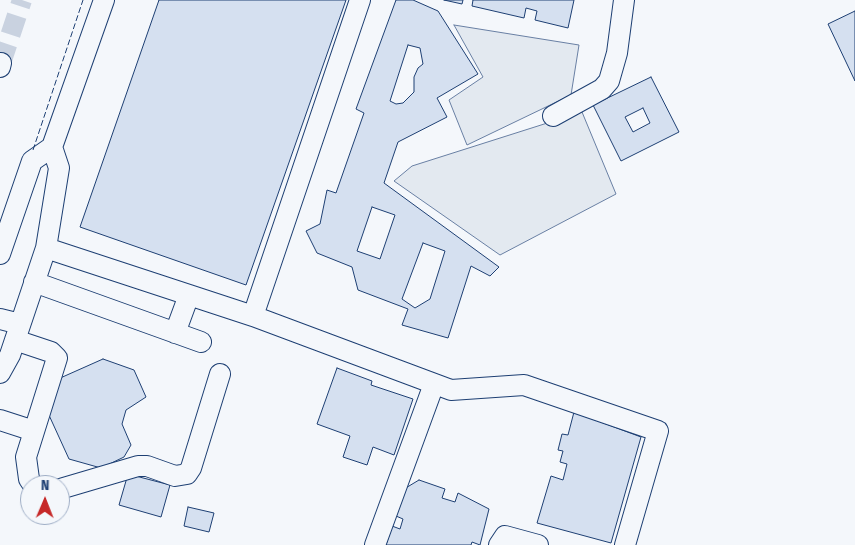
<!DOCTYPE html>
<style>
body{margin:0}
#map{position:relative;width:855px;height:545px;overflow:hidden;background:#f4f7fb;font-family:"Fira Sans Condensed",sans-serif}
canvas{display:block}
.north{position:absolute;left:20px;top:475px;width:50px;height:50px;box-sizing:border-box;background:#f4f7fb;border:1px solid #9eadc5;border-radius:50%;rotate:1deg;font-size:14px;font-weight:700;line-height:20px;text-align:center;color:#1d3f73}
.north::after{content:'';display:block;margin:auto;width:18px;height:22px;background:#c62828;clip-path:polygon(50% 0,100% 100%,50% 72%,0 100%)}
</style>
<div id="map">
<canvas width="855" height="545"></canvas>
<div class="north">N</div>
</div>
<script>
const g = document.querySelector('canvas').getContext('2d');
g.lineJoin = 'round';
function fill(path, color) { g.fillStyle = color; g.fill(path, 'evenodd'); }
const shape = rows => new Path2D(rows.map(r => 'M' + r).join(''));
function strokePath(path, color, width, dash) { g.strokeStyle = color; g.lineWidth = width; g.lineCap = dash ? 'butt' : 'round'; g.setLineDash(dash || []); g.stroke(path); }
const green = shape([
 [454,25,579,45,571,95,467,145,449,100,483,77,454,25],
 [582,112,616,194,500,255,394,181,412,166,582,112]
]);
const building = shape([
 [159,0,346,0,246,285,80,227,159,0],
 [396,0,413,0,438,11,478,74,437,98,447,117,398,142,384,183,499,267,490,276,471,266,448,338,402,325,408,309,358,290,352,267,317,253,306,231,320,224,327,190,336,193,364,113,356,109,396,0],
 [408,45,420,48,423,64,418,68,414,77,414,92,403,103,396,104,390,101,408,45],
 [372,207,395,215,380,259,357,251,372,207],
 [423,243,445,251,430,299,415,308,402,299,423,243],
 [444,0,463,0,462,4,444,0],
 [473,0,574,0,568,28,535,20,537,11,526,8,524,18,472,6,473,0],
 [855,11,855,81,828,24,855,11],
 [651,77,679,132,621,161,593,105,651,77],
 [643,108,650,123,633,132,625,117,643,108],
 [103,359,134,370,146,397,126,410,122,424,131,445,124,457,101,468,69,459,48,413,58,379,103,359],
 [337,368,372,381,371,385,413,399,394,455,373,447,367,465,343,457,350,436,317,424,337,368],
 [574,412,641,437,611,543,537,523,551,476,563,480,567,464,560,462,563,451,558,450,562,434,568,435,574,412],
 [128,474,170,485,161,517,119,505,128,474],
 [419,480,445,489,442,498,455,502,458,493,489,509,480,545,472,542,471,545,386,545,392,526,400,529,403,519,396,516,404,489,419,480],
 [188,507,214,513,209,532,184,526,188,507]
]);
const minorTunnel = shape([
 [1,63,22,0]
]);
const minor = shape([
 [0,67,1,63],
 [553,116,602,89,609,81,617,53,624,0],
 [46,248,253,316,360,0],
 [0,254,32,161,52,147,104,0],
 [34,282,201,342],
 [253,316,451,390,524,385,658,431,625,545],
 [0,319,20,324],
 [175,333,189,295],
 [15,340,51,352,57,358,26,457,29,479,33,485],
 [0,373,10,355,46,248,59,168,52,147],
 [0,420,34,431],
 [60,489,138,466,147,466,175,476,187,474,191,468,220,374],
 [375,545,434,384],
 [499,545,505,536,538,545]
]);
const fence = shape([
 [33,150,83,0]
]);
fill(green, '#e3e9f0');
strokePath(green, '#687fa3', 1);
fill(building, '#d5e0f0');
strokePath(building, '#1d3f73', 1);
strokePath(minorTunnel, '#c9d2e0', 20, [20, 10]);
strokePath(minor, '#1d3f73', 22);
strokePath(minor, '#f4f7fb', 20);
strokePath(fence, '#1d3f73', 1, [6, 2.5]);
</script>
